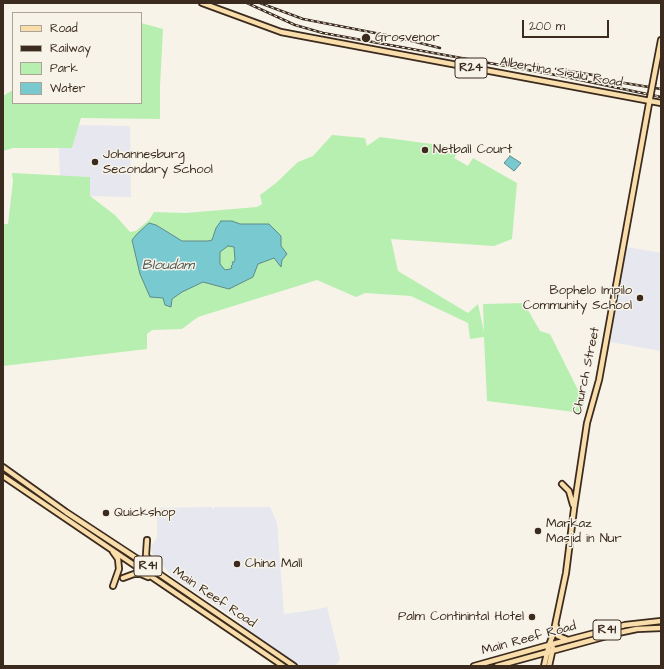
<!DOCTYPE html>
<style>
body{margin:0}
#map{position:relative;width:664px;height:669px;overflow:hidden;background:#f7f3e8;font-family:"Architects Daughter",sans-serif}
canvas{display:block}
.frame{position:absolute;inset:0;border:4px solid #3b2a1e;pointer-events:none}
.legend{position:absolute;left:12px;top:12px;width:130px;height:92px;box-sizing:border-box;background:#f7f3e8;border:1px solid #aca397;margin:0;padding:5px 7px;list-style:none;font-size:12px;color:#3b2a1e}
.legend li{display:flex;align-items:center;gap:8px;height:20px}
.legend b{width:20px;border:1px solid #aca397}
.scale{position:absolute;left:522px;top:20px;width:87px;height:18px;box-sizing:border-box;border:2px solid #3b2a1e;border-top:0;padding-left:5px;font-size:12px;line-height:14px;white-space:nowrap;color:#3b2a1e;-webkit-text-stroke:3px #f7f3e8;paint-order:stroke}
</style>
<div id="map">
<canvas width="664" height="669"></canvas>
<div class="frame"></div>
<ul class="legend">
<li><b style="height:5px;background:#f9deab"></b>Road</li>
<li><b style="height:5px;background:#3b2a1e"></b>Railway</li>
<li><b style="height:11px;background:#b7efb1"></b>Park</li>
<li><b style="height:11px;background:#78cad0"></b>Water</li>
</ul>
<div class="scale">200 m</div>
</div>
<script>
const g = document.querySelector('canvas').getContext('2d');
g.lineJoin = 'round';
function fill(path, color) { g.fillStyle = color; g.fill(path, 'evenodd'); }
const shape = rows => new Path2D(rows.map(r => 'M' + r).join(''));
function strokePath(path, color, width, dash) { g.strokeStyle = color; g.lineWidth = width; g.lineCap = dash ? 'butt' : 'round'; g.setLineDash(dash || []); g.stroke(path); }
function label(font, color, halo, rows, align = 'center') {
  g.font = font + ' "Architects Daughter",sans-serif'; g.lineWidth = 3; g.setLineDash([]); g.textBaseline = 'middle'; g.strokeStyle = halo; g.fillStyle = color; for (const [text, x, y, turn = 0] of rows) {
    g.save(); g.translate(x, y); g.rotate((+turn || 0) * Math.PI / 180); g.textAlign = isNaN(turn) ? turn : align; if (halo) g.strokeText(text, 0, 0); g.fillText(text, 0, 0); g.restore();
  }
}
const built = shape([
 [79,125,130,126,131,197,90,196,90,177,60,176,59,148,72,148],
 [627,247,661,253,661,351,610,342],
 [212,507,212,509,216,507,270,507,277,523,284,614,314,610,327,607,340,659,336,666,300,666,241,626,242,623,172,576,152,553,151,547,157,538,157,512,161,508]
]);
const green = shape([
 [141,23,163,29,160,87,160,119,81,118,72,148,13,148,3,151,3,96,13,90,13,103,141,103],
 [332,135,365,138,367,146,380,137,461,148,454,158,468,166,473,158,517,183,512,239,494,246,391,239,398,271,468,313,478,304,484,332,483,304,524,303,540,331,550,334,584,402,582,413,487,401,484,337,470,339,468,323,411,296,365,293,356,297,317,280,198,317,182,329,152,330,147,334,147,349,3,366,3,224,8,224,13,181,12,173,90,177,90,196,115,215,130,232,136,231,149,220,154,212,185,213,257,207,262,204,260,195,276,183,298,162,313,156]
]);
const water = shape([
 [510,156,521,163,514,171,504,163,510,156],
 [221,221,232,221,240,224,269,224,281,236,281,246,287,254,282,260,281,267,274,258,258,264,253,277,229,289,203,282,182,292,172,299,171,307,165,305,163,298,150,297,140,274,132,240,137,234,149,223,156,225,182,241,208,241,212,240,216,228,221,221],
 [228,246,234,247,235,260,234,262,232,262,233,264,231,266,232,268,230,269,225,270,220,264,220,252,228,246]
]);
const major = shape([
 [202,3,281,32,302,36,661,103],
 [653,82,661,40],
 [3,467,66,512,136,558,294,666],
 [3,476,283,666],
 [562,484,569,491,573,505],
 [147,540,146,555,152,567],
 [123,578,134,574,141,574,148,577],
 [113,586,119,569,118,559,113,552],
 [556,626,558,636,566,639],
 [474,666,549,645,625,625,661,621],
 [497,666,618,633,637,629,661,628],
 [544,666,549,645,553,635,566,573,574,509,587,423,599,380,650,98],
 [549,666,553,648]
]);
const rail = shape([
 [247,3,295,25,323,33,561,76,661,97],
 [260,3,303,19,396,37,440,48],
 [556,69,599,76],
 [594,78,661,89]
]);
const majorBridge = shape([
 [650,98,653,82]
]);
const markers = [
 [366,38,5,"#3b2a1e"],
 [425,150,4,"#3b2a1e"],
 [95,162,4,"#3b2a1e"],
 [640,298,4,"#3b2a1e"],
 [106,513,4,"#3b2a1e"],
 [538,531,4,"#3b2a1e"],
 [237,564,4,"#3b2a1e"],
 [532,617,4,"#3b2a1e"]
];
const shields = [
 [471,68,32],
 [148,566,28],
 [607,630,28]
];
const shieldNames = [
 ["R24",471,68],
 ["R41",148,566],
 ["R41",607,630]
];
const poiNames = [
 ["Grosvenor",375,38],
 ["Netball Court",433,150],
 ["Johannesburg",103,155],
 ["Secondary School",103,170],
 ["Bophelo Impilo",632,291,"right"],
 ["Community School",632,306,"right"],
 ["Quickshop",114,513],
 ["Markaz",546,524],
 ["Masjid in Nur",546,539],
 ["China Mall",245,564],
 ["Palm Continintal Hotel",524,617,"right"]
];
const streetNames = [
 ["Albertina Sisulu Road",561,73,10],
 ["Church Street",587,371,-78],
 ["Main Reef Road",214,598,34],
 ["Main Reef Road",529,639,-15]
];
const waterNames = [
 ["Bloudam",168,266]
];
fill(built, '#e7e7ef');
fill(green, '#b7efb1');
fill(water, '#78cad0');
strokePath(water, '#608a89', 1);
strokePath(major, '#3b2a1e', 8);
strokePath(major, '#f9deab', 4.5);
strokePath(rail, '#3b2a1e', 2.5);
strokePath(rail, '#f7f3e8', 1, [3]);
strokePath(majorBridge, '#3b2a1e', 8, []);
strokePath(majorBridge, '#f9deab', 4.5);
for (const [x, y, r, color] of markers) { const dot = new Path2D(); dot.arc(x, y, r, 0, 2 * Math.PI); g.fillStyle = color; g.fill(dot); strokePath(dot, '#f7f3e8', 1.5); }
for (const [x, y, w] of shields) { const box = new Path2D(); box.roundRect(x - w / 2, y - 10, w, 20, 3); g.fillStyle = '#f7f3e8'; g.fill(box); strokePath(box, '#3b2a1e', 1); }
label('bold 12px', '#3b2a1e', null, shieldNames);
label('13px', '#3b2a1e', '#f7f3e8', poiNames, 'left');
label('13px', '#3b2a1e', '#f7f3e8', streetNames);
label('italic 14px', '#4d5a53', '#f7f3e8', waterNames);
</script>
